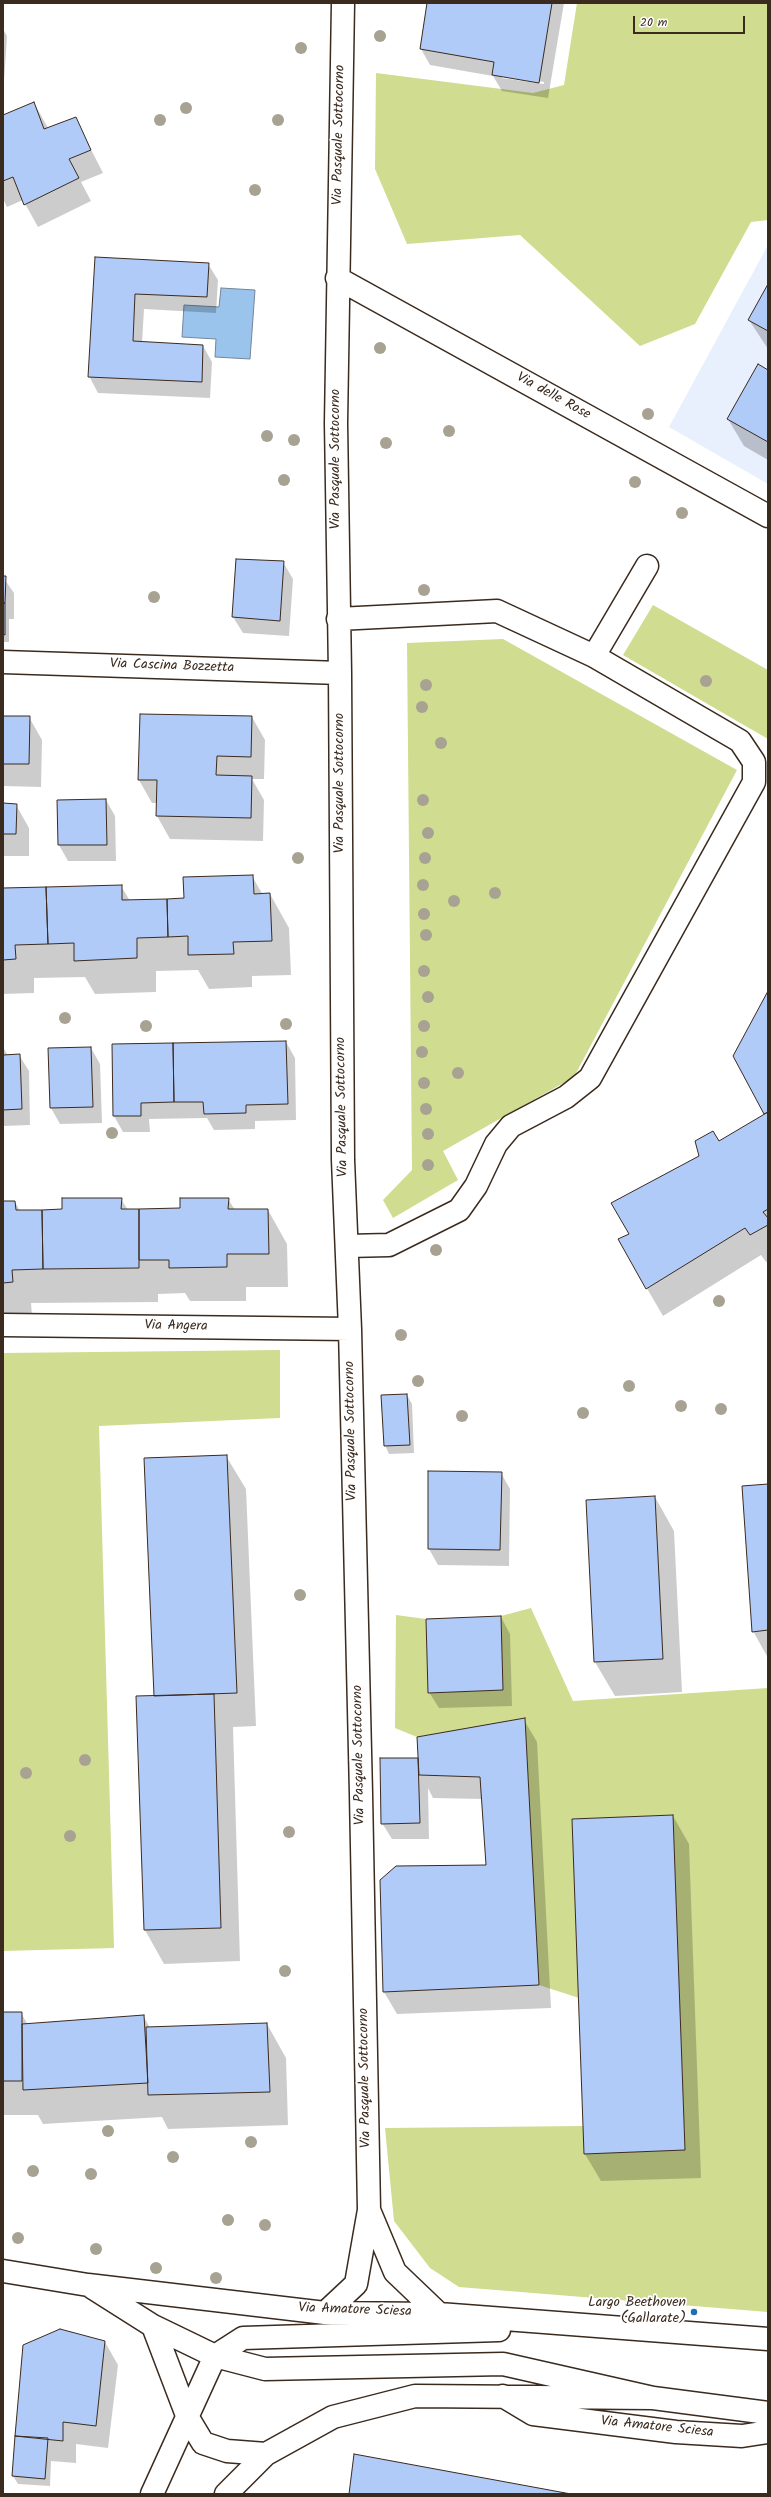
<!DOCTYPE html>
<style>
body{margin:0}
#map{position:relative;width:771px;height:2497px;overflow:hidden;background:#fff;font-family:Kalam,sans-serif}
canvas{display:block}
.frame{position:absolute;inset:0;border:4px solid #3b2a1e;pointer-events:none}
.scale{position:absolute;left:633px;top:16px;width:112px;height:18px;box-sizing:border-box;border:2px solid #3b2a1e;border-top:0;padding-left:5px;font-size:12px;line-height:14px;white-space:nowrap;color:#3b2a1e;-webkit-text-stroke:3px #fff;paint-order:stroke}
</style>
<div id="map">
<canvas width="771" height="2497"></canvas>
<div class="frame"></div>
<div class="scale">20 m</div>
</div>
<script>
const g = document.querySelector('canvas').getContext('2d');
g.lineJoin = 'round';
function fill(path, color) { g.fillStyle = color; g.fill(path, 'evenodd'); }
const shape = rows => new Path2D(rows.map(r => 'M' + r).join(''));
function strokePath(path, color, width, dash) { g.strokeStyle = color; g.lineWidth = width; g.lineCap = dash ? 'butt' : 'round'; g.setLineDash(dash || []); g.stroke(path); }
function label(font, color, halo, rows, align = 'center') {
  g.font = font + ' Kalam,sans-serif'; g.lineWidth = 3.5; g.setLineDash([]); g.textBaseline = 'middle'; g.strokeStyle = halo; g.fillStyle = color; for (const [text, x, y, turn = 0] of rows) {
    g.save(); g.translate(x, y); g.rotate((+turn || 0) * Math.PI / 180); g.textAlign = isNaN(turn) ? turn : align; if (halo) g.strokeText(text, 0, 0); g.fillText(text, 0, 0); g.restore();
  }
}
const built = shape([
 [768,245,768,484,669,427]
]);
const green = shape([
 [577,3,768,3,768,220,751,222,695,324,640,346,520,235,407,244,375,169,376,73,533,93,564,85],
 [653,605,768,670,768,739,623,655],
 [503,639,737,770,574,1077,443,1151,458,1180,393,1218,383,1200,412,1170,407,643],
 [280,1350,280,1418,99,1426,114,1948,3,1951,3,1353],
 [531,1608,573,1701,768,1688,768,2312,459,2287,430,2268,394,2221,385,2128,584,2126,584,2154,685,2150,673,1815,572,1819,579,1998,539,1985,525,1719,417,1737,395,1728,396,1615,426,1619,428,1693,503,1690,501,1616]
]);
const water = shape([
 [221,288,255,290,250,359,215,357,216,339,182,337,184,305,219,307,221,288]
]);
const shadow = shape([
 [428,3,564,3,548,98,502,91,493,76,430,65,421,49],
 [502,76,544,82,544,84,502,78],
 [3,29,7,36,4,81,3,81],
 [34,103,48,128,75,118,103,173,81,182,91,201,38,227,23,200,7,207,3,199,3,116],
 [96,258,208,264,218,280,216,313,144,309,142,343,203,346,212,362,210,398,98,393,89,376],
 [768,286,768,349,749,320],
 [768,371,768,460,744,446,728,419],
 [283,562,293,579,289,636,243,633,233,617],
 [3,577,14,593,14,619,9,619,9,642,3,642],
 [3,717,29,717,42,740,41,787,3,786],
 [252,717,265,740,264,779,252,779,264,800,263,841,170,839,157,816,157,803,152,803,139,780],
 [106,800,115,816,116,861,68,861,59,845,58,801],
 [3,804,16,805,29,828,29,856,3,856],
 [252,876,263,895,270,894,289,928,291,975,252,976,252,987,209,989,198,970,156,971,156,992,95,994,85,977,34,978,34,993,3,994,3,889,121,886,130,901,185,899],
 [768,993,768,1261,766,1262,761,1255,663,1316,619,1240,631,1235,700,1156,719,1142,765,1115,734,1056],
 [286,1042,295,1058,296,1120,255,1121,255,1129,214,1130,207,1118,149,1119,150,1132,123,1132,114,1116,113,1045],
 [3,1047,8,1056,19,1055,29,1071,30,1125,3,1126],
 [91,1048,100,1064,102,1123,60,1124,51,1108],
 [121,1199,128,1210,181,1209,228,1199,235,1210,268,1210,287,1244,288,1287,246,1287,246,1301,190,1301,185,1293,158,1294,158,1302,31,1303,32,1316,3,1316,3,1202,15,1202,20,1211,63,1210],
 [407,1395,412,1404,414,1453,389,1454,385,1445],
 [226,1456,246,1489,256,1726,233,1727,240,1961,164,1964,145,1930,137,1697,155,1697],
 [501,1473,510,1489,509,1566,438,1565,429,1549],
 [768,1485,768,1658,753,1631],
 [655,1497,674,1531,682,1692,615,1696,595,1662],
 [501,1617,510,1634,512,1706,439,1708,429,1692],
 [524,1720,537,1742,551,2008,397,2014,384,1992,487,1866,482,1799,433,1798,428,1788,429,1839,392,1839,382,1823,381,1759,419,1759],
 [673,1816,689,1844,701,2178,601,2181,585,2154],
 [3,2013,21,2013,28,2025,144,2017,150,2028,267,2024,286,2058,288,2125,168,2129,162,2117,43,2124,38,2115,3,2115],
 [105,2342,118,2365,108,2448,76,2444,76,2463,51,2461,50,2486,18,2484,13,2476]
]);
const building = shape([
 [427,3,552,3,539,83,492,75,494,62,420,49,427,3],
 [34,102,44,129,76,117,91,150,69,159,79,178,24,205,13,177,3,181,3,115,34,102],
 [95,257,209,263,207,297,135,294,133,341,203,345,202,382,88,377,95,257],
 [768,284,768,331,748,320,768,284],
 [758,364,768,370,768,442,727,419,758,364],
 [236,559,284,561,280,621,232,617,236,559],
 [3,576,6,576,5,603,3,603,3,576],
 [3,603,5,603,5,635,3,634,3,603],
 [140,714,252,716,251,757,217,756,216,775,252,776,251,818,156,816,157,780,138,780,140,714],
 [3,716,30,716,29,764,3,764,3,716],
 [106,799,107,845,58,845,57,800,106,799],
 [3,803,17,804,16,834,3,834,3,803],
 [253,875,254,894,270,893,272,941,233,942,234,954,188,955,188,936,168,937,167,899,184,898,183,877,253,875],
 [122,885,122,900,167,899,168,937,137,938,137,958,74,961,74,943,48,944,46,887,122,885],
 [46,887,48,944,15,945,16,959,3,960,3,888,46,887],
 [768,991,768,1112,764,1114,733,1056,768,991],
 [286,1041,288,1104,246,1105,246,1113,204,1114,203,1102,174,1102,173,1043,286,1041],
 [173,1043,174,1102,141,1103,141,1116,113,1116,112,1044,173,1043],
 [91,1047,93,1107,50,1108,48,1048,91,1047],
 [3,1051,3,1055,20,1054,22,1109,3,1110,3,1051],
 [768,1112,768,1209,763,1212,768,1218,768,1225,750,1235,745,1228,646,1289,618,1239,629,1234,611,1203,699,1156,695,1141,713,1131,719,1141,768,1112],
 [62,1198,122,1198,121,1209,139,1209,139,1268,43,1269,42,1210,62,1209,62,1198],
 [180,1198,229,1198,228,1209,268,1209,269,1254,227,1254,227,1267,169,1268,169,1260,139,1260,139,1209,180,1208,180,1198],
 [3,1201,15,1201,16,1210,42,1210,43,1269,12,1270,13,1282,3,1283,3,1201],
 [407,1394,410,1445,384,1446,381,1395,407,1394],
 [227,1455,237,1693,154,1696,144,1458,227,1455],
 [428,1471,502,1472,500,1550,428,1549,428,1471],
 [768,1484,768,1630,752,1632,742,1486,768,1484],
 [655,1496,663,1659,594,1662,586,1500,655,1496],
 [501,1616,503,1690,428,1693,426,1619,501,1616],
 [214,1694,221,1928,144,1930,136,1696,214,1694],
 [525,1718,539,1985,383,1992,380,1880,396,1866,486,1865,480,1777,419,1775,417,1737,525,1718],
 [380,1758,418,1758,420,1823,381,1824,380,1758],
 [673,1815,685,2150,584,2154,572,1819,673,1815],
 [3,2012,22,2012,22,2081,3,2081,3,2012],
 [144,2015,148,2083,23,2090,22,2024,144,2015],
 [267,2023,270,2092,148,2095,146,2027,267,2023],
 [60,2329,105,2341,96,2426,63,2422,63,2441,15,2436,23,2345,60,2329],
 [15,2436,48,2438,45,2479,12,2476,15,2436],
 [354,2454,571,2494,349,2494,354,2454]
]);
const minor = shape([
 [337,278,768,516],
 [338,619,497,611,594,656,740,741,754,762,754,782,590,1078,566,1097,511,1126,496,1144,476,1186,459,1210,389,1245,347,1246],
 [594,656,647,566],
 [3,662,340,673],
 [3,1325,350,1329],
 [369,2210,395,2272,439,2314],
 [3,2271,88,2285,325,2313,439,2314,768,2339],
 [93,2288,153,2326,215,2356,265,2369,503,2364,653,2398],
 [325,2313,356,2284,369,2210,361,1794,350,1329,343,1160,340,673,336,423,343,3],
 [153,2326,188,2418,203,2443,227,2451,266,2454],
 [503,2396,533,2414,676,2432,742,2436,768,2432],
 [152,2494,215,2356,243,2338,499,2330],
 [226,2494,266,2454,333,2417,415,2396,653,2398,768,2413]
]);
const trees = [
 [380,36],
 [301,48],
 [186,108],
 [160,120],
 [278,120],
 [255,190],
 [380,348],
 [648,414],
 [449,431],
 [267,436],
 [294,440],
 [386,443],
 [284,480],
 [635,482],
 [682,513],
 [424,590],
 [154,597],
 [706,681],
 [426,685],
 [422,707],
 [441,743],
 [423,800],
 [428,833],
 [298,858],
 [425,858],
 [423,885],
 [495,893],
 [454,901],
 [424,914],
 [426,935],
 [424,971],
 [428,997],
 [65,1018],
 [286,1024],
 [146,1026],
 [424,1026],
 [422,1052],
 [458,1073],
 [424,1083],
 [426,1109],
 [112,1133],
 [428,1134],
 [428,1165],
 [436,1250],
 [719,1301],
 [401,1335],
 [418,1381],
 [629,1386],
 [681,1406],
 [721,1409],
 [583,1413],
 [462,1416],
 [300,1595],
 [85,1760],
 [26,1773],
 [289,1832],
 [70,1836],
 [285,1971],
 [108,2131],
 [251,2142],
 [173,2157],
 [33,2171],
 [91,2174],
 [228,2220],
 [265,2225],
 [18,2238],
 [96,2249],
 [156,2268],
 [216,2278]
];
const markers = [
 [694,2312,4,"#1f6fb2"]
];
const streetNames = [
 ["Via Pasquale Sottocorno",340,135,-89],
 ["Via delle Rose",553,397,29],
 ["Via Pasquale Sottocorno",337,459,-90],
 ["Via Cascina Bozzetta",172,667,2],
 ["Via Pasquale Sottocorno",341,783,-90],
 ["Via Pasquale Sottocorno",343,1107,-91],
 ["Via Angera",176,1327,1],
 ["Via Pasquale Sottocorno",352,1431,-91],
 ["Via Pasquale Sottocorno",360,1755,-91],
 ["Via Pasquale Sottocorno",366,2078,-91],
 ["Via Amatore Sciesa",355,2311,2],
 ["Via Amatore Sciesa",657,2428,6]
];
const poiNames = [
 ["Largo Beethoven",686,2304],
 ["(Gallarate)",686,2320]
];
fill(built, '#e8effd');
fill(green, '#d0dc8f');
fill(water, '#9ac4ec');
strokePath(water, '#74869a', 1);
fill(shadow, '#0003');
fill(building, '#b1cbf9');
strokePath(building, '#3b2a1e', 1);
strokePath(minor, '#3b2a1e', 25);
strokePath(minor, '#fff', 22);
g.fillStyle = '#a8a293';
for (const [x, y] of trees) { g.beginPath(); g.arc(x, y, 6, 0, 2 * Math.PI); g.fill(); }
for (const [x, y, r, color] of markers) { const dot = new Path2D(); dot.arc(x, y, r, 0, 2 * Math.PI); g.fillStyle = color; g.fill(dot); strokePath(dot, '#fff', 1.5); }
label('14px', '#3b2a1e', '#fff', streetNames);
label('14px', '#3b2a1e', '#fff', poiNames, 'right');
</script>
